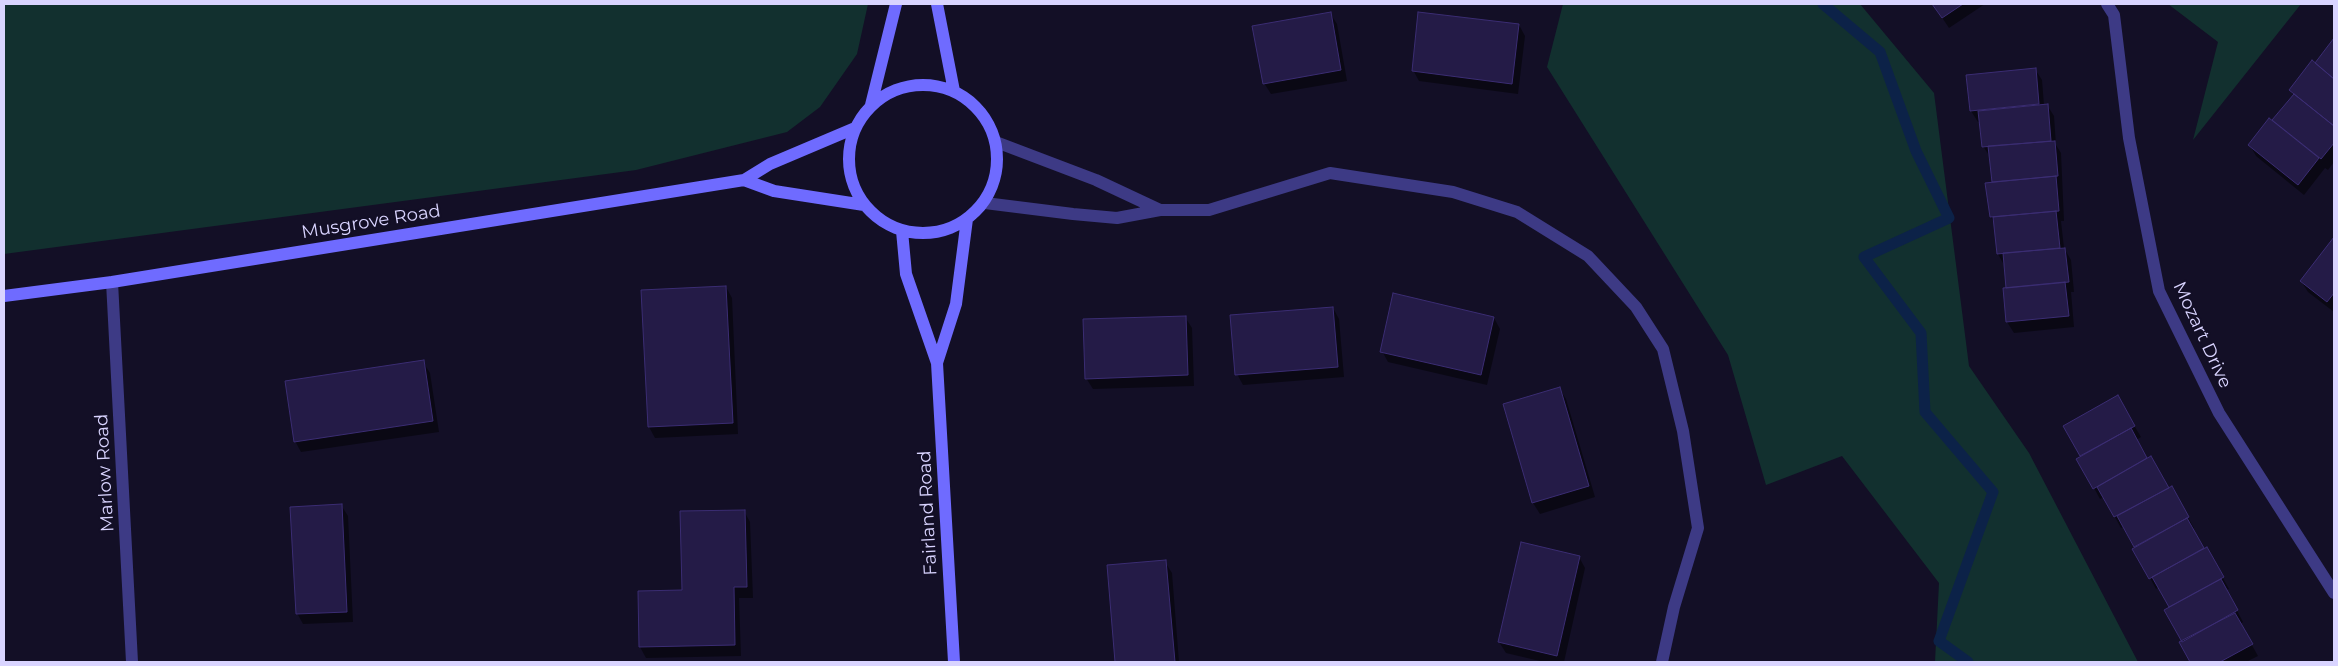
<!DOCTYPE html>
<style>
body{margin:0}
#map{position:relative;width:2338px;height:666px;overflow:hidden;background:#130f26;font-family:Montserrat,sans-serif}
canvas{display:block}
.frame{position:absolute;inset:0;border:5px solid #d9d4ff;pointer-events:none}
</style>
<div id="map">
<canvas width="2338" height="666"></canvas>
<div class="frame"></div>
</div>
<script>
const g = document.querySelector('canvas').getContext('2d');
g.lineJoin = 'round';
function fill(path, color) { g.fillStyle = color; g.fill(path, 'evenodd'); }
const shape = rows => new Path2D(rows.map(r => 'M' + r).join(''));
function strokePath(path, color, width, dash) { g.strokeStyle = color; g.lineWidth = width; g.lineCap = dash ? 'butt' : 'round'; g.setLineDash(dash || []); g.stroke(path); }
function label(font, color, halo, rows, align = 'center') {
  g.font = font + ' Montserrat,sans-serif'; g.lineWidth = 4; g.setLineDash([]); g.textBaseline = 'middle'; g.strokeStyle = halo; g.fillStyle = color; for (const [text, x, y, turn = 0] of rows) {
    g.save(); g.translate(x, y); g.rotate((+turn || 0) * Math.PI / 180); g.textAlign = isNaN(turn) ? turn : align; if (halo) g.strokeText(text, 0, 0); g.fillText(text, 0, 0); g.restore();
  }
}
const green = shape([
 [4,4,868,4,857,54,820,107,787,132,636,170,4,254],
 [1563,4,1860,4,1934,93,1969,366,2029,453,2138,662,1935,662,1939,583,1842,456,1766,485,1728,355,1547,67],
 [2168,4,2301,4,2193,140,2218,42]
]);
const shadow = shape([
 [1933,4,1985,4,1949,28],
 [1330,13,1337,24,1347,81,1271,94,1264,83],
 [1519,25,1525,36,1518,94,1419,81,1413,70],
 [2334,41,2334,162,2328,170,2325,168,2304,195,2256,156,2250,145,2294,96,2290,90,2315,65],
 [2035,69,2042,80,2044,105,2047,105,2054,116,2056,145,2061,153,2064,221,2061,221,2064,248,2071,260,2074,292,2071,292,2074,327,2014,333,2007,322,2004,289,2008,289,2004,265,1998,254,1995,225,1991,217,1987,184,1993,184,1990,157,1983,146,1981,122,1978,122,1971,111],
 [2334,239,2334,312,2308,292,2301,281],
 [726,287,732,298,738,434,655,438,649,427],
 [1333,308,1339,319,1344,377,1243,385,1237,374],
 [1185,317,1192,328,1194,386,1093,389,1086,378],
 [1494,318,1500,329,1487,385,1388,362,1382,351],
 [423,362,430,373,439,432,301,452,295,441],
 [1559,388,1566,399,1595,497,1540,514,1533,503],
 [2117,397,2141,437,2136,440,2147,460,2168,490,2171,488,2194,528,2192,530,2203,550,2206,548,2229,589,2226,590,2243,622,2240,624,2258,656,2246,662,2192,662,2165,610,2171,608,2159,587,2156,589,2123,527,2121,528,2104,497,2100,499,2094,488,2082,457,2065,426],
 [341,505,348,516,353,622,303,624,297,613],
 [744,511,750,522,753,598,739,598,741,656,646,658,640,647],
 [1579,557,1585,568,1564,662,1544,662,1506,653,1499,642],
 [1165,562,1172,573,1179,662,1116,662,1108,566]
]);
const stream = shape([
 [1823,4,1880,52,1916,151,1949,218,1864,257,1921,333,1925,412,1993,492,1939,641,1968,662]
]);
const building = shape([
 [1932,4,1963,4,1942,18,1932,4],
 [1331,12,1341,70,1263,84,1252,26,1331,12],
 [1418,12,1519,24,1512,84,1412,71,1418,12],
 [2334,38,2334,79,2315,63,2334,38],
 [2312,60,2334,79,2334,126,2289,90,2312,60],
 [2036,68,2039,104,1970,111,1966,75,2036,68],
 [2294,94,2334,126,2334,143,2321,159,2272,120,2294,94],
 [2048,104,2051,141,1982,147,1978,111,2048,104],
 [2269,118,2319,158,2298,185,2248,145,2269,118],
 [2055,141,2058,176,1992,182,1988,146,2055,141],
 [2056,176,2059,211,1990,217,1985,183,2056,176],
 [2056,211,2060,248,1997,254,1993,217,2056,211],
 [2334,237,2334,293,2327,302,2300,281,2334,237],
 [2065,248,2069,282,2006,288,2003,253,2065,248],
 [2065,282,2069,316,2006,322,2003,288,2065,282],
 [726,286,733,423,648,427,641,290,726,286],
 [1393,293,1494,317,1481,375,1380,352,1393,293],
 [1333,307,1338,367,1235,375,1230,315,1333,307],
 [1186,316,1188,375,1085,379,1083,319,1186,316],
 [424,360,433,421,294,442,285,381,424,360],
 [1560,387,1589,486,1532,503,1503,404,1560,387],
 [2118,395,2135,426,2080,456,2063,426,2118,395],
 [2131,428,2147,458,2093,489,2076,459,2131,428],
 [2151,456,2169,488,2114,517,2097,487,2151,456],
 [2172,486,2189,517,2134,547,2117,516,2172,486],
 [342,504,347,612,296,614,290,507,342,504],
 [745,510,747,587,734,587,735,645,639,647,638,591,682,590,680,511,745,510],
 [2187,518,2204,548,2149,579,2132,549,2187,518],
 [1521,542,1580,556,1557,656,1498,642,1521,542],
 [2207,547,2224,577,2169,607,2152,577,2207,547],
 [1166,560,1175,662,1115,662,1107,565,1166,560],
 [2221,579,2238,610,2182,642,2164,610,2221,579],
 [2235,613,2253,644,2220,662,2190,662,2179,642,2235,613]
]);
const street = shape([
 [2107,4,2114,15,2129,138,2159,291,2219,413,2334,593],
 [996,142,1096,180,1160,210],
 [985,203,1073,214,1117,218,1160,210,1209,210,1330,173,1453,192,1517,212,1588,256,1636,307,1663,349,1683,431,1698,528,1674,607,1662,662],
 [112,282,132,662]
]);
const secondary = shape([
 [937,4,954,91],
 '849 159a74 74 0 1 1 148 0a74 74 0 1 1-148 0Z',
 [871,105,896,4],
 [744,180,774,191,864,205],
 [902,231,906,274,937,363,954,662],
 [4,296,112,282,744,180,770,164,855,128],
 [937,363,956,304,967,219]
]);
const streetNames = [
 ["Musgrove Road",371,222,-9],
 ["Mozart Drive",2202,335,65],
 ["Marlow Road",105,473,-93],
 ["Fairland Road",928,513,-93]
];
fill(green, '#12302f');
fill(shadow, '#0007');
strokePath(stream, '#0c2248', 11);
fill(building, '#241b47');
strokePath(building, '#3b2d73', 1);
strokePath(street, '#3d3a85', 12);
strokePath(secondary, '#6f6bff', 12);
label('18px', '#d9d4ff', '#130f26', streetNames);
</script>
